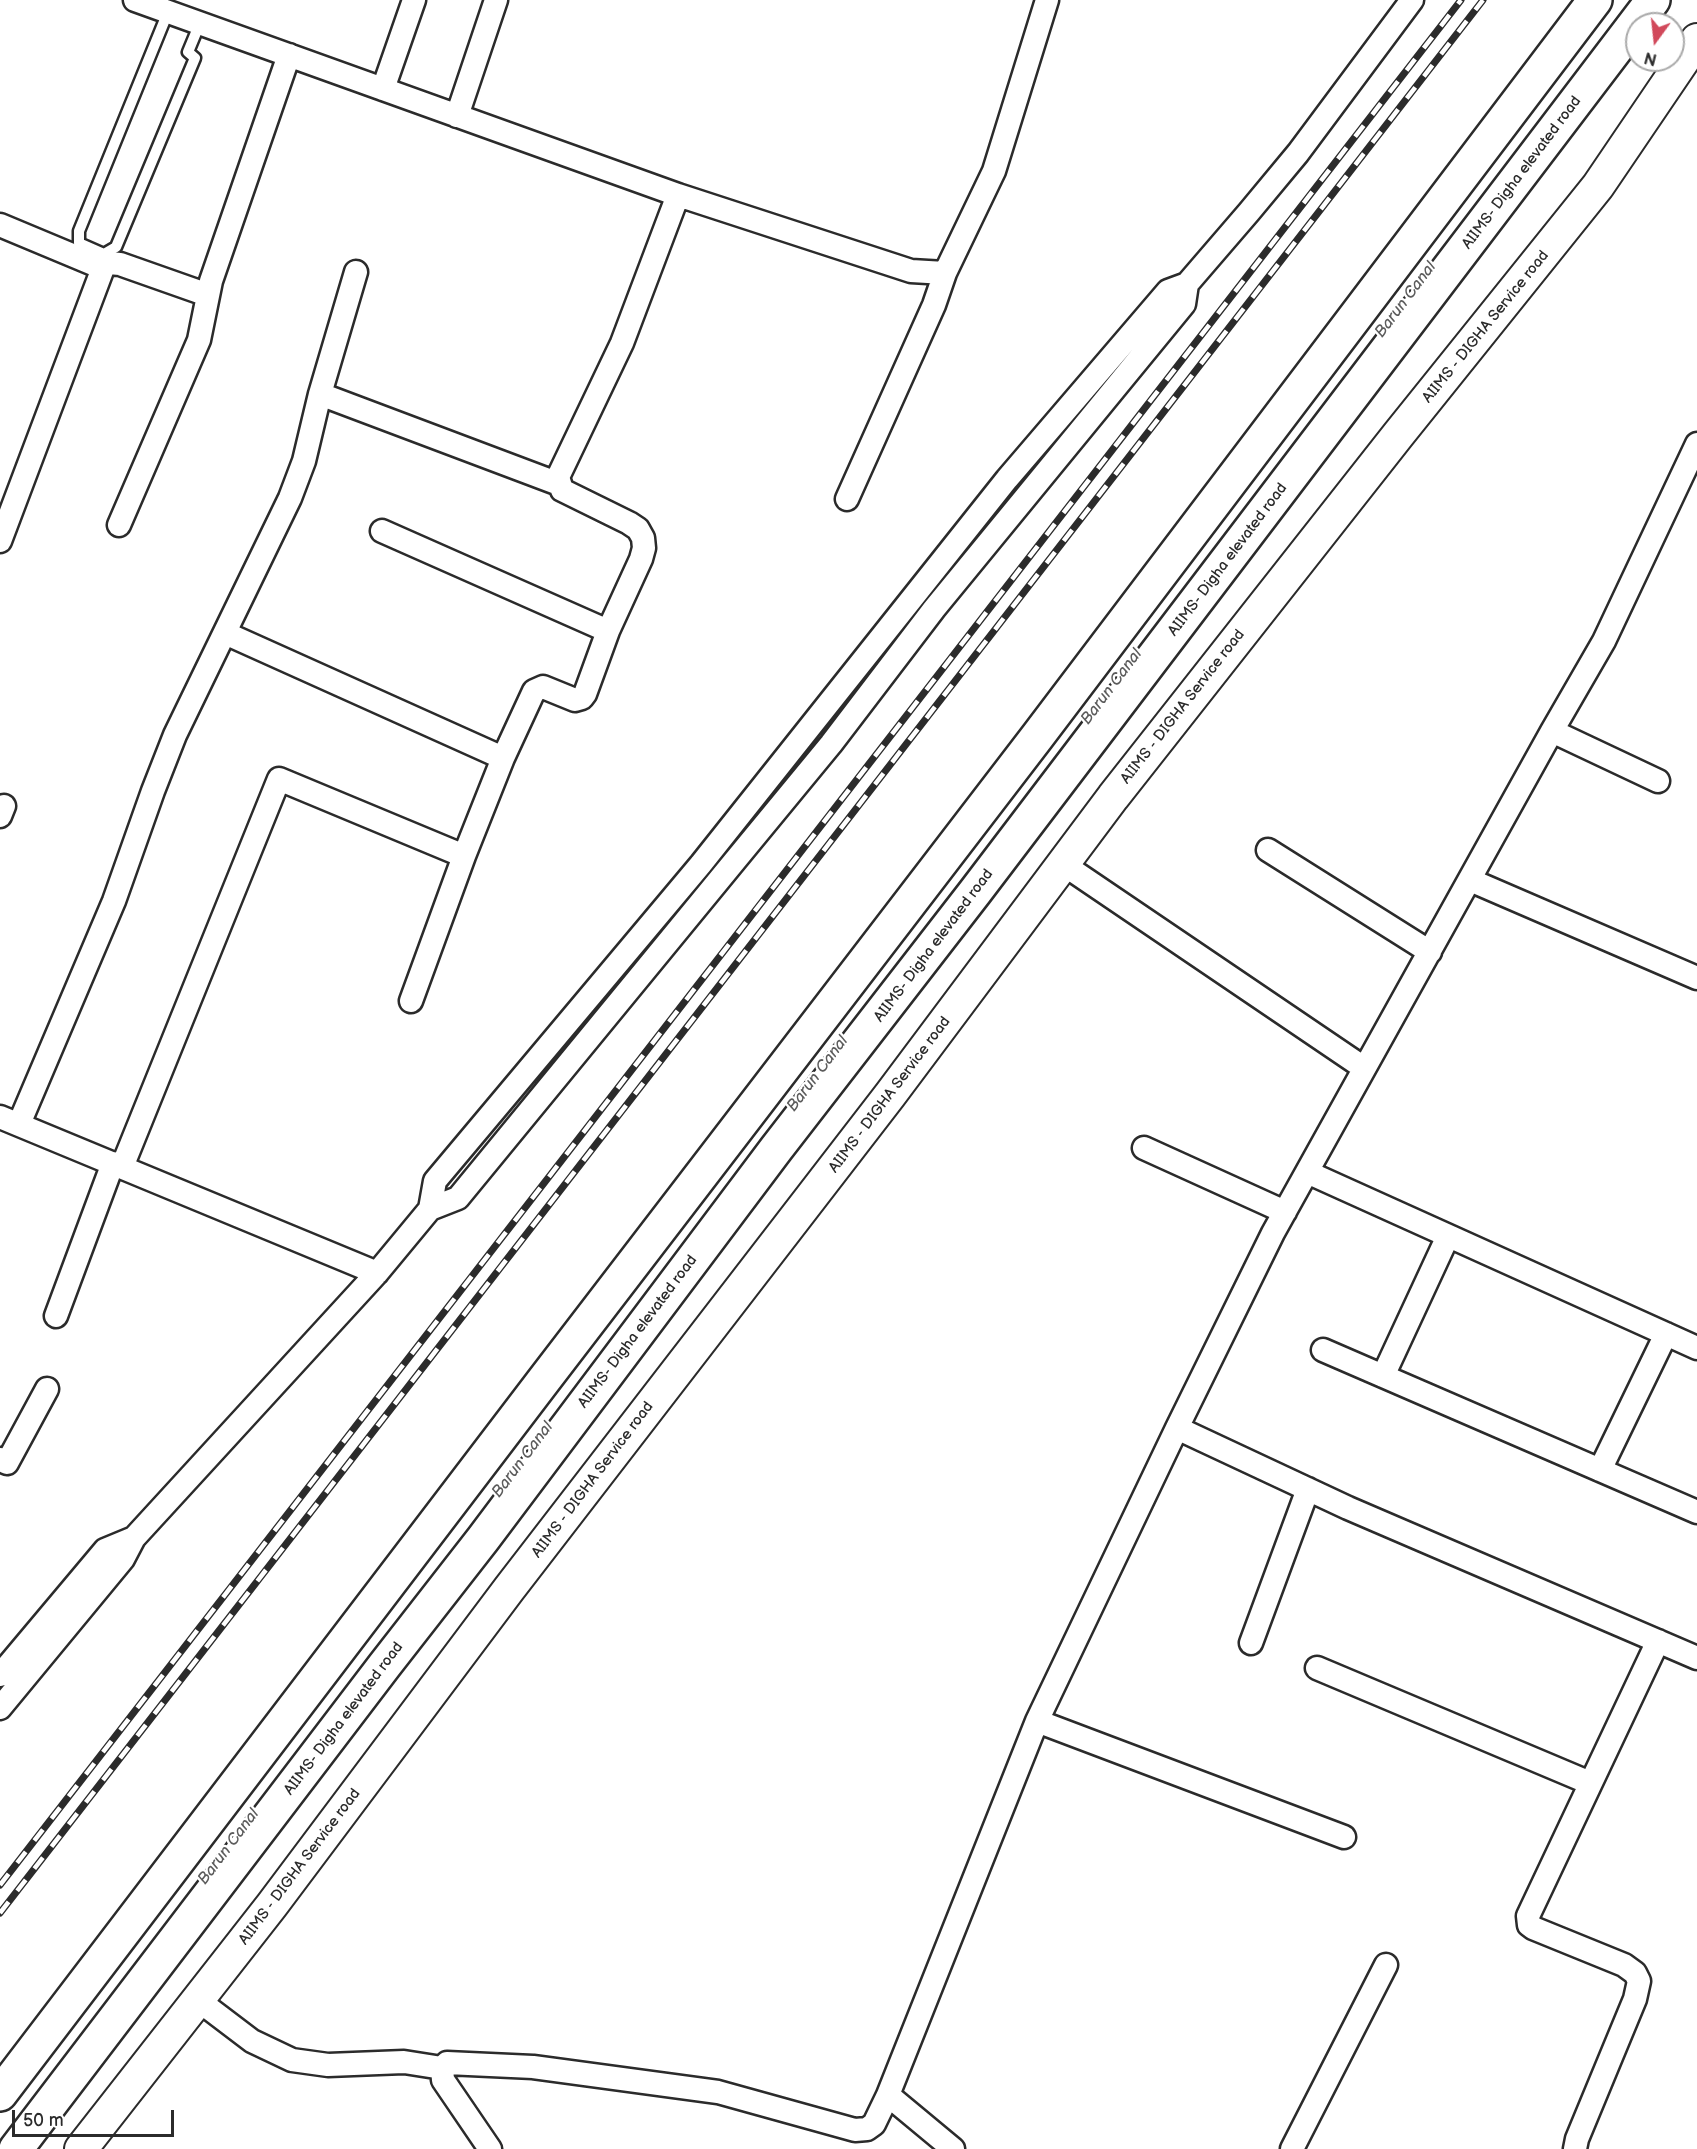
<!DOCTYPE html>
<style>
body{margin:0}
#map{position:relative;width:1697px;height:2149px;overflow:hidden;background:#fff;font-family:"Balsamiq Sans",sans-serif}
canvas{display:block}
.north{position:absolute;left:1625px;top:12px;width:60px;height:60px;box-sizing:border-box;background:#fff;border:2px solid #aaa;border-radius:50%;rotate:195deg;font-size:16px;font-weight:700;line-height:24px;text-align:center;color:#2b2b2b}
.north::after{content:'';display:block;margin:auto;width:21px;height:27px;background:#d1495b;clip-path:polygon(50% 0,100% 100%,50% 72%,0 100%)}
.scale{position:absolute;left:12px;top:2110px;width:162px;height:27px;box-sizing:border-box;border:3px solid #2b2b2b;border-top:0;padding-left:8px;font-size:18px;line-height:21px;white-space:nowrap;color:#2b2b2b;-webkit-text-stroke:4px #fff;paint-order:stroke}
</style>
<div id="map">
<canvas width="1697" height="2149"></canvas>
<div class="north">N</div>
<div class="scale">50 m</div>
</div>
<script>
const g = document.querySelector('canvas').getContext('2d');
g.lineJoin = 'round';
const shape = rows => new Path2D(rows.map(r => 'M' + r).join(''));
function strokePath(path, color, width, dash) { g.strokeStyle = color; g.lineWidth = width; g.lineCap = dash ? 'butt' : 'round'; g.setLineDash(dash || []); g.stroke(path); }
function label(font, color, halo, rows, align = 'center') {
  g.font = font + ' "Balsamiq Sans",sans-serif'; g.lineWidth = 4.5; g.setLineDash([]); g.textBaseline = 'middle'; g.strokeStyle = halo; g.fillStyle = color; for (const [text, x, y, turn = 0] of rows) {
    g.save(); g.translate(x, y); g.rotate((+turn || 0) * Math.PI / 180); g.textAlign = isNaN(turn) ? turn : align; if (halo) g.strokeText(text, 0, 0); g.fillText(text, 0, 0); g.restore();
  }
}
const lane = shape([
 [168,12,79,231,79,243,104,254,116,247,195,58,188,52,200,23]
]);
const street = shape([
 [135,0,678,195,911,271,945,273,994,171,1047,0],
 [383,89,414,0],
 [457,116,496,0],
 [0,225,103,268],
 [320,394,559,484],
 [847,499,934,305,945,273],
 [119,525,199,340,211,281,289,55],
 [382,531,608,631],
 [0,541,103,268,109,263,120,264,208,295],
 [225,633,503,758],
 [1552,731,1658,781],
 [0,816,4,806],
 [1268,850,1430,952],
 [1063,864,1364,1068],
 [1470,880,1697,978],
 [411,1001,464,856],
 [0,1117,377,1273],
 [19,1124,114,901,153,791,175,735,290,498,304,461,320,394,356,272],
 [1144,1148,1285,1212],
 [122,1167,279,779,464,856,503,758,534,691,543,687,575,700,582,698,585,694,608,631,641,559,644,548,643,538,638,529,629,523,562,490,558,477,622,343,678,195],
 [1307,1172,1697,1348],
 [430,1209,458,1198,733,863,831,744,934,609,1184,304,1187,284],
 [56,1316,113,1163],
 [1323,1350,1697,1512],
 [1383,1376,1448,1236],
 [1177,1428,1348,1508,1697,1658],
 [0,1459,7,1463,47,1389],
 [1600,1470,1666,1334],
 [134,1538,377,1273,430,1209,435,1181,701,864,1007,479,1168,291,1187,284,1249,212,1298,153,1412,0],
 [1251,1643,1308,1489],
 [1317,1668,1590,1783],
 [0,1675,105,1550,134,1538,123,1559,0,1708],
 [1037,1721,1344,1837],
 [198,2000,252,2041,292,2060,328,2065,404,2062,442,2068],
 [888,2095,953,2149],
 [490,2149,443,2080,442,2068,447,2063,533,2067,718,2092,855,2130,867,2129,874,2124,888,2095,1037,1721,1177,1428,1273,1233,1552,731,1604,641,1697,444],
 [1292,2149,1386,1965],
 [1575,2149,1577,2139,1635,1999,1639,1981,1635,1973,1624,1965,1533,1928,1529,1925,1528,1916,1658,1641]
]);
const secondary = shape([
 [81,2149,272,1905,509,1589,890,1095,1113,797,1398,435,1598,186,1697,40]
]);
const highway = shape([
 [0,2094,544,1380,1037,737,1595,0],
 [16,2149,384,1666,483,1539,776,1149,975,892,1653,0]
]);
const rail = shape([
 [0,1885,1461,0],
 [0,1913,1483,0]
]);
const streetNames = [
 ["AIIMS- Digha elevated road",1522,173,-53],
 ["AIIMS - DIGHA Service road",1486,327,-51],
 ["AIIMS- Digha elevated road",1228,560,-53],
 ["AIIMS - DIGHA Service road",1183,707,-52],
 ["AIIMS- Digha elevated road",934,946,-53],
 ["AIIMS - DIGHA Service road",890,1095,-53],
 ["AIIMS- Digha elevated road",638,1332,-53],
 ["AIIMS - DIGHA Service road",593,1480,-53],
 ["AIIMS- Digha elevated road",344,1719,-53],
 ["AIIMS - DIGHA Service road",300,1867,-53]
];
const waterNames = [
 ["Barun Canal",1406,300,-53],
 ["Barun Canal",1112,687,-53],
 ["Barun Canal",818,1074,-53],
 ["Barun Canal",523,1460,-53],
 ["Barun Canal",229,1847,-53]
];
strokePath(lane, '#2b2b2b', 15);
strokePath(street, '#2b2b2b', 27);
strokePath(secondary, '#2b2b2b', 36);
strokePath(highway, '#2b2b2b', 38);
strokePath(lane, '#fff', 10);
strokePath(street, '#fff', 22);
strokePath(secondary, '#fff', 32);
strokePath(highway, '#fff', 33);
strokePath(rail, '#2b2b2b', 7);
strokePath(rail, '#fff', 4.5, [14]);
label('15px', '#2b2b2b', '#fff', streetNames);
label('italic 16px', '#5c5c5c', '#fff', waterNames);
</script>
